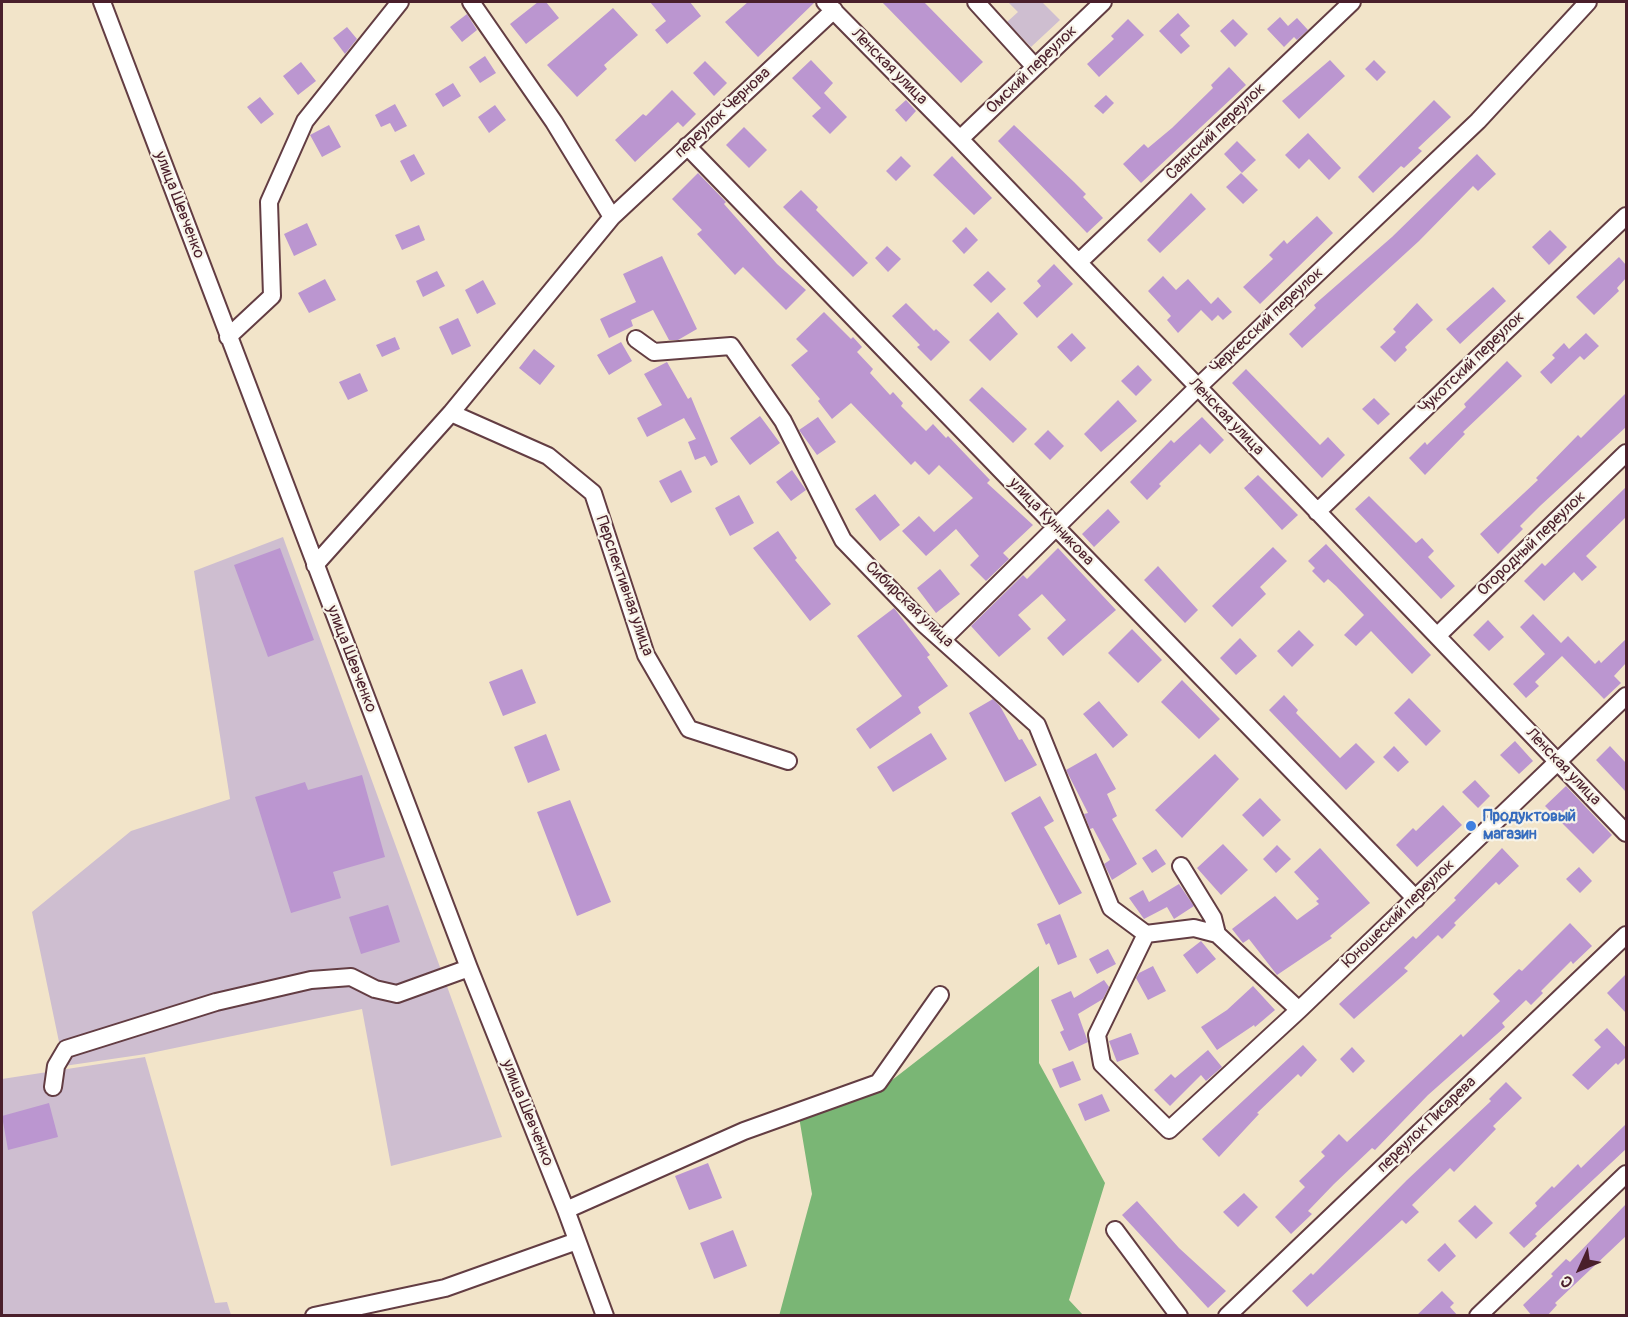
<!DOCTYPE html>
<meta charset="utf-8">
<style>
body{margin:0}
#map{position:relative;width:1628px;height:1317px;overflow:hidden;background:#f2e4c9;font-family:Pangolin,sans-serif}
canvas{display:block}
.frame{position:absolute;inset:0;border:3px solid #4a1f2b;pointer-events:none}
.north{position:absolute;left:1550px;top:1239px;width:60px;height:60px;-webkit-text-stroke:4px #f7f3e8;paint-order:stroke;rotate:226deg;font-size:16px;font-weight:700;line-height:24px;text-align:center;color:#4a1f2b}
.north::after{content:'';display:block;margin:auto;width:21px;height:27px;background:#4a1f2b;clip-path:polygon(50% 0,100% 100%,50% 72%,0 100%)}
</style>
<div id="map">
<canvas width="1628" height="1317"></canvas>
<div class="frame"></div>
<div class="north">С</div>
</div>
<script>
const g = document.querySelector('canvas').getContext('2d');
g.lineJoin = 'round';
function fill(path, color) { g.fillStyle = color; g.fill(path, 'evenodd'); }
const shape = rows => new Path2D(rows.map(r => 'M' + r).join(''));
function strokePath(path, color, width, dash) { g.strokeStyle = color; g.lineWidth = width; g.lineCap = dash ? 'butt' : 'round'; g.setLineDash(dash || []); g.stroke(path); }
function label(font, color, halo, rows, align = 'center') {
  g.font = font + ' Pangolin,sans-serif'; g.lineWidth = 4.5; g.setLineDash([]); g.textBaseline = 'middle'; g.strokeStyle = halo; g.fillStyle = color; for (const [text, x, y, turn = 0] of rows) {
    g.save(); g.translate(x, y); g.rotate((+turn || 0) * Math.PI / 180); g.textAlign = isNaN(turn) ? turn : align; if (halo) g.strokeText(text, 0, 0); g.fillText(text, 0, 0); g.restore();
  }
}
const industrial = shape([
 [1008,2,1042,2,1060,20,1031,47,1007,22,1018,12],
 [283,537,502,1137,391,1166,362,1009,146,1054,64,1066,32,912,131,831,230,799,194,571],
 [145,1057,215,1303,227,1302,231,1315,2,1316,2,1079]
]);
const forest = shape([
 [1039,966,1039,1063,1105,1183,1069,1300,1083,1315,779,1316,812,1194,799,1117,887,1084]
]);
const building = shape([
 [538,2,546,2,559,18,526,44,510,24],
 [650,2,690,2,701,16,667,44,655,30,666,21],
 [748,2,815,2,758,57,725,22],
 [882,2,924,2,983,62,961,83],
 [613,8,638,35,604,65,607,69,577,97,547,65],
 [1178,13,1190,26,1180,35,1190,46,1181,54,1159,31],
 [467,14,477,30,462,42,450,27],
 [1280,17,1288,26,1297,18,1308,30,1297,40,1294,37,1284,47,1267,29],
 [1128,19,1144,35,1099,77,1087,64,1114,39,1111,36],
 [1233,19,1248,34,1235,47,1220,31],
 [347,27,357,39,345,54,333,38],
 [485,56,496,73,480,83,469,67],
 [811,60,833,83,824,93,847,117,830,134,812,116,821,108,792,78],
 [1330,60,1345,76,1299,119,1282,101],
 [1374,60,1386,72,1377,81,1365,69],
 [705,61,727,83,714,96,693,73],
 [301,62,316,81,298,95,283,76],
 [1229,67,1246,85,1141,183,1123,164,1144,144,1148,148,1172,128,1213,88,1211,85],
 [453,83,461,96,443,107,435,94],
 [672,90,696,114,683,127,678,122,635,162,615,140,643,114,646,116],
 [1106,95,1114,103,1103,114,1094,106],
 [260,97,274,114,261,124,247,107],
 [906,100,916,111,906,122,895,110],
 [1434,100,1451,117,1418,148,1422,151,1404,168,1401,166,1373,193,1358,177],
 [395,104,407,126,395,132,390,123,381,127,375,115],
 [495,105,506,120,489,133,478,117],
 [329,125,341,147,322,157,310,135],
 [1014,125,1074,182,1086,194,1083,197,1103,218,1087,233,998,141],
 [744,127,767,150,749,168,726,145],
 [1308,133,1341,168,1329,180,1309,159,1299,169,1285,155],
 [1237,141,1256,160,1242,173,1224,154],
 [414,154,425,174,411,182,400,161],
 [1477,154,1496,174,1478,191,1473,186,1419,241,1302,348,1289,334,1316,308,1314,305,1392,237],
 [901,156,911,166,896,181,886,171],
 [952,156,992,198,974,215,933,175],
 [698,173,726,202,724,204,777,264,806,290,786,310,743,267,735,275,697,234,702,230,672,199],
 [1241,173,1258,190,1243,204,1226,187],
 [801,190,818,207,816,210,868,263,853,277,783,207],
 [1191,193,1206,209,1160,253,1147,240],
 [1317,216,1333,233,1260,304,1243,287,1273,259,1269,255,1284,240,1287,244],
 [307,223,317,245,294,256,284,234],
 [419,225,425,240,402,250,395,235],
 [966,227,978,240,964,254,952,241],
 [1550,230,1567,247,1549,265,1532,247],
 [887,246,901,259,888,272,875,258],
 [662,256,697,329,678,340,669,340,653,310,631,320,633,326,609,338,600,319,636,302,623,274],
 [1619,257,1626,265,1626,278,1617,288,1619,291,1594,315,1576,297],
 [1054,264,1073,284,1037,318,1023,303,1041,286,1037,281],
 [437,271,445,286,423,297,416,281],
 [988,271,1006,289,991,303,973,285],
 [1163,276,1176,290,1188,279,1211,304,1218,297,1232,312,1223,320,1218,315,1212,321,1201,310,1178,333,1167,320,1171,316,1148,291],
 [325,279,336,300,309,313,298,293],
 [483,280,496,304,477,314,465,290],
 [1493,287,1506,301,1460,344,1446,329],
 [906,303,934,331,936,329,950,342,931,361,917,347,920,345,892,316],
 [1417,303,1433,320,1405,347,1407,350,1395,362,1380,347,1396,332,1393,329],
 [824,312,851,339,853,337,862,347,857,352,873,369,870,373,890,395,893,392,903,403,901,406,926,431,933,424,946,438,948,436,990,480,987,483,1033,525,1003,553,1009,559,986,581,970,565,979,556,956,529,926,556,902,531,919,516,934,532,973,498,939,465,929,475,915,461,911,465,851,403,832,419,818,401,820,399,791,365,808,351,796,339],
 [998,312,1018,334,990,361,969,340],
 [458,318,471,346,452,355,439,327],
 [1072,333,1086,348,1071,362,1057,347],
 [1586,333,1599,346,1584,360,1580,356,1551,384,1540,372,1555,358,1552,355,1564,343,1569,349],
 [395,337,400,349,382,357,376,345],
 [621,342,632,361,609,375,597,355],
 [534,349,555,366,540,385,519,368],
 [1507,361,1522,376,1463,432,1465,434,1425,475,1409,458,1425,442,1427,445,1466,407,1464,404],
 [667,362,688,399,691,397,718,462,711,466,705,456,695,460,688,442,696,439,684,418,647,437,637,418,662,405,644,374],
 [1138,365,1152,380,1136,396,1121,381],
 [1246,369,1320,445,1328,437,1345,455,1322,478,1232,383],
 [360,373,368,391,348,400,339,382],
 [982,387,1027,429,1013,443,969,400],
 [1626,393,1626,427,1540,506,1520,526,1523,529,1498,554,1480,534,1538,480,1536,478,1578,435,1581,438],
 [1374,398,1390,414,1378,425,1362,409],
 [1118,400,1137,421,1101,452,1084,434],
 [760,416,780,443,750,465,730,438],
 [818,417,836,442,817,455,799,430],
 [1202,417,1224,440,1210,454,1200,444,1159,484,1161,486,1147,500,1130,482,1171,440,1174,443],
 [1048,430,1064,446,1050,460,1034,444],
 [681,470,692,492,671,503,659,481],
 [792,470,806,490,791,501,776,482],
 [1258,475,1298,515,1282,530,1244,488],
 [1626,487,1626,517,1586,556,1597,567,1582,581,1574,572,1544,601,1524,581,1542,563,1545,566],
 [875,494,900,525,880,541,855,509],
 [739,495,754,523,730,536,715,508],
 [1369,496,1416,543,1422,538,1434,551,1428,557,1455,586,1441,599,1355,509],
 [1108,509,1120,522,1094,547,1082,534],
 [778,531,797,558,795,560,831,604,810,621,753,548],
 [1326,544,1431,655,1412,674,1371,631,1356,646,1344,635,1364,615,1336,586,1328,579,1324,583,1312,571,1315,568,1308,561],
 [1273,547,1287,561,1260,587,1266,594,1232,627,1212,606],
 [280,548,314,640,268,657,234,565],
 [1058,548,1116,610,1063,656,1047,638,1066,620,1042,594,1018,615,1031,629,999,657,971,626,1023,575,1027,579],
 [1158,566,1198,610,1185,623,1144,580],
 [940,569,960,594,936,613,917,588],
 [894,608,930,655,927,657,948,686,918,707,921,713,870,749,856,729,902,696,857,636],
 [1533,614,1561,643,1568,636,1595,664,1599,660,1601,663,1626,639,1626,663,1614,676,1621,683,1604,699,1562,656,1535,682,1539,686,1526,698,1513,684,1545,654,1520,627],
 [1488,620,1504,637,1489,651,1473,635],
 [1132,629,1162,660,1138,683,1108,653],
 [1299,630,1314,645,1292,667,1277,651],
 [1240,638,1257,656,1236,675,1220,658],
 [522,669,536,703,503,716,489,682],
 [1182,680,1220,719,1199,739,1161,702],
 [1284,695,1298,710,1296,713,1340,758,1356,743,1375,762,1346,790,1269,710],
 [1409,698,1441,731,1426,746,1394,713],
 [993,699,1000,706,1019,740,1022,739,1037,765,1005,782,969,713],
 [1099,701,1128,735,1113,748,1083,714],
 [931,733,947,759,893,792,877,767],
 [546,734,560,770,528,783,514,747],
 [1515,741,1533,761,1519,774,1500,755],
 [1394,746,1409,762,1398,772,1383,757],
 [1610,746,1626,763,1626,792,1596,760],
 [1096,753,1116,789,1107,794,1117,816,1112,819,1137,864,1112,880,1104,864,1110,860,1093,828,1090,829,1084,814,1088,813,1066,770],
 [1215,754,1239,779,1182,838,1155,810],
 [362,775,385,857,333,872,341,898,291,913,255,797,305,782,308,790],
 [1475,780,1490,796,1478,808,1462,792],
 [1566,786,1612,835,1593,854,1545,806],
 [1040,796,1054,821,1044,827,1082,893,1059,905,1011,813],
 [1260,798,1281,820,1263,837,1242,815],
 [570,800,611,902,577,916,537,812],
 [1443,805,1462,825,1417,867,1396,845,1413,828,1416,831],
 [1223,844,1248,870,1221,895,1197,868],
 [1277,845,1291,859,1276,873,1263,859],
 [1320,848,1370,903,1330,936,1332,938,1277,975,1249,939,1243,943,1232,929,1275,896,1297,920,1319,904,1316,901,1319,899,1294,872],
 [1502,848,1519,866,1499,885,1496,882,1454,923,1456,925,1442,939,1438,935,1404,968,1408,971,1354,1019,1339,1004,1413,936,1416,939,1456,900,1454,898],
 [1156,849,1166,864,1152,873,1142,858],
 [1579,867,1592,881,1580,893,1566,879],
 [1179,884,1194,906,1174,919,1167,907,1144,919,1129,898,1143,890,1149,902],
 [388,905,400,942,361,954,349,917],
 [1060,914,1077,957,1058,965,1049,943,1046,945,1037,924],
 [1570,923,1592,946,1573,964,1571,961,1541,991,1543,993,1531,1005,1526,1000,1502,1023,1505,1027,1428,1095,1375,1150,1372,1148,1334,1184,1308,1211,1312,1214,1291,1234,1275,1217,1305,1187,1299,1181,1325,1156,1321,1152,1339,1134,1347,1142,1461,1034,1463,1037,1500,1001,1493,994,1519,969,1522,971],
 [1201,941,1216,959,1197,974,1183,955],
 [1108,949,1116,964,1097,974,1089,959],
 [1153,966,1166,991,1148,1000,1136,978,1139,973],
 [1626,974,1626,1013,1607,993],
 [1104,980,1109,987,1103,999,1078,1014,1088,1042,1069,1051,1060,1032,1064,1030,1051,1000,1071,991,1074,998],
 [1253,986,1275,1010,1255,1027,1254,1025,1217,1050,1201,1027,1227,1010],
 [1607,1028,1626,1048,1626,1057,1618,1065,1616,1063,1588,1090,1572,1075,1601,1047,1594,1040],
 [1131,1033,1139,1054,1117,1062,1109,1041],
 [1303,1045,1317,1060,1301,1077,1298,1074,1257,1113,1259,1114,1219,1157,1202,1139],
 [1352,1047,1365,1061,1353,1073,1340,1059],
 [1208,1050,1222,1067,1206,1081,1201,1075,1170,1106,1154,1090,1171,1074,1175,1078],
 [1073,1061,1081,1080,1060,1088,1052,1069],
 [1506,1082,1522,1098,1493,1126,1496,1129,1454,1172,1450,1168,1412,1205,1419,1212,1406,1224,1402,1220,1307,1307,1292,1291,1311,1273,1313,1275,1407,1180,1491,1101,1489,1099],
 [1102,1094,1110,1111,1085,1121,1078,1104],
 [49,1103,58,1137,8,1150,2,1116],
 [1626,1124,1626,1149,1535,1234,1537,1236,1524,1248,1509,1233,1537,1206,1535,1203,1552,1186,1554,1188,1578,1164,1581,1168],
 [708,1163,722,1198,689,1210,675,1176],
 [1244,1193,1258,1207,1238,1227,1223,1212],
 [1137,1201,1179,1248,1226,1291,1208,1308,1122,1215],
 [1626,1204,1626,1236,1555,1303,1557,1305,1547,1316,1532,1316,1523,1305,1553,1276,1551,1274,1566,1259,1570,1262],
 [1475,1205,1493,1223,1476,1239,1458,1221],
 [733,1230,747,1266,714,1279,700,1243],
 [1445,1243,1456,1256,1439,1272,1427,1260],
 [1442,1291,1454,1303,1450,1307,1458,1316,1416,1316]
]);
const minor = shape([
 [102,2,469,968,566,1210,605,1316],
 [471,2,554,122,612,217],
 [825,2,960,139,1626,833],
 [976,2,1035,67],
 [960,139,1103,2],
 [687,146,1416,899],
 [1079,262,1352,2],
 [228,337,272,296,269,202,305,121,400,2],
 [636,339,654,352,731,346,783,421,843,540,924,624,1037,725,1111,908,1146,934,1194,928,1217,934,1299,1010],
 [451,413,548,456,593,493,646,655,689,729,788,761],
 [1317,512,1626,216],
 [315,565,451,413,612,217,834,10],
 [1438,635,1626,453],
 [943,639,1198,387,1478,121,1588,2],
 [1181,866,1213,918,1217,934],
 [1146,934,1097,1035,1102,1064,1169,1130,1299,1010,1626,696],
 [53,1087,56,1066,66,1049,216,1002,311,980,351,977,375,989,397,994,469,968],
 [566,1210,744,1131,878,1083,940,995],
 [1115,1230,1179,1316],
 [314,1316,445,1288,577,1241],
 [1227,1316,1626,935],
 [1478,1316,1626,1174]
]);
const markers = [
 [1471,826,6,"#3f7fe0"]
];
const streetNames = [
 ["Ленская улица",889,67,45],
 ["Омский переулок",1032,70,-44],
 ["переулок Чернова",723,113,-43],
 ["Саянский переулок",1216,132,-44],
 ["улица Шевченко",179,205,69],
 ["Черкесский переулок",1267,321,-43],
 ["Чукотский переулок",1472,363,-44],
 ["Ленская улица",1226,417,46],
 ["улица Кунникова",1051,522,46],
 ["Огородный переулок",1532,544,-44],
 ["Перспективная улица",624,586,71],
 ["Сибирская улица",909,605,44],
 ["улица Шевченко",351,659,69],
 ["Ленская улица",1563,767,46],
 ["Юношеский переулок",1399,914,-44],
 ["улица Шевченко",527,1113,68],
 ["переулок Писарева",1427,1125,-44]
];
const shopNames = [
 ["Продуктовый",1483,817],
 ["магазин",1483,835]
];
fill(industrial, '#cebed0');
fill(forest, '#7ab675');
fill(building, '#bb96d0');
strokePath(minor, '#633d43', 20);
strokePath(minor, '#fff', 16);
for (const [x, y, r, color] of markers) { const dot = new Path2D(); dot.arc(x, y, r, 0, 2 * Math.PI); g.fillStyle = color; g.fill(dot); strokePath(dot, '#f7f3e8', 2); }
label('16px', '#4a1f2b', '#f7f3e8', streetNames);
label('bold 16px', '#366cbe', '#f7f3e8', shopNames, 'left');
</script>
